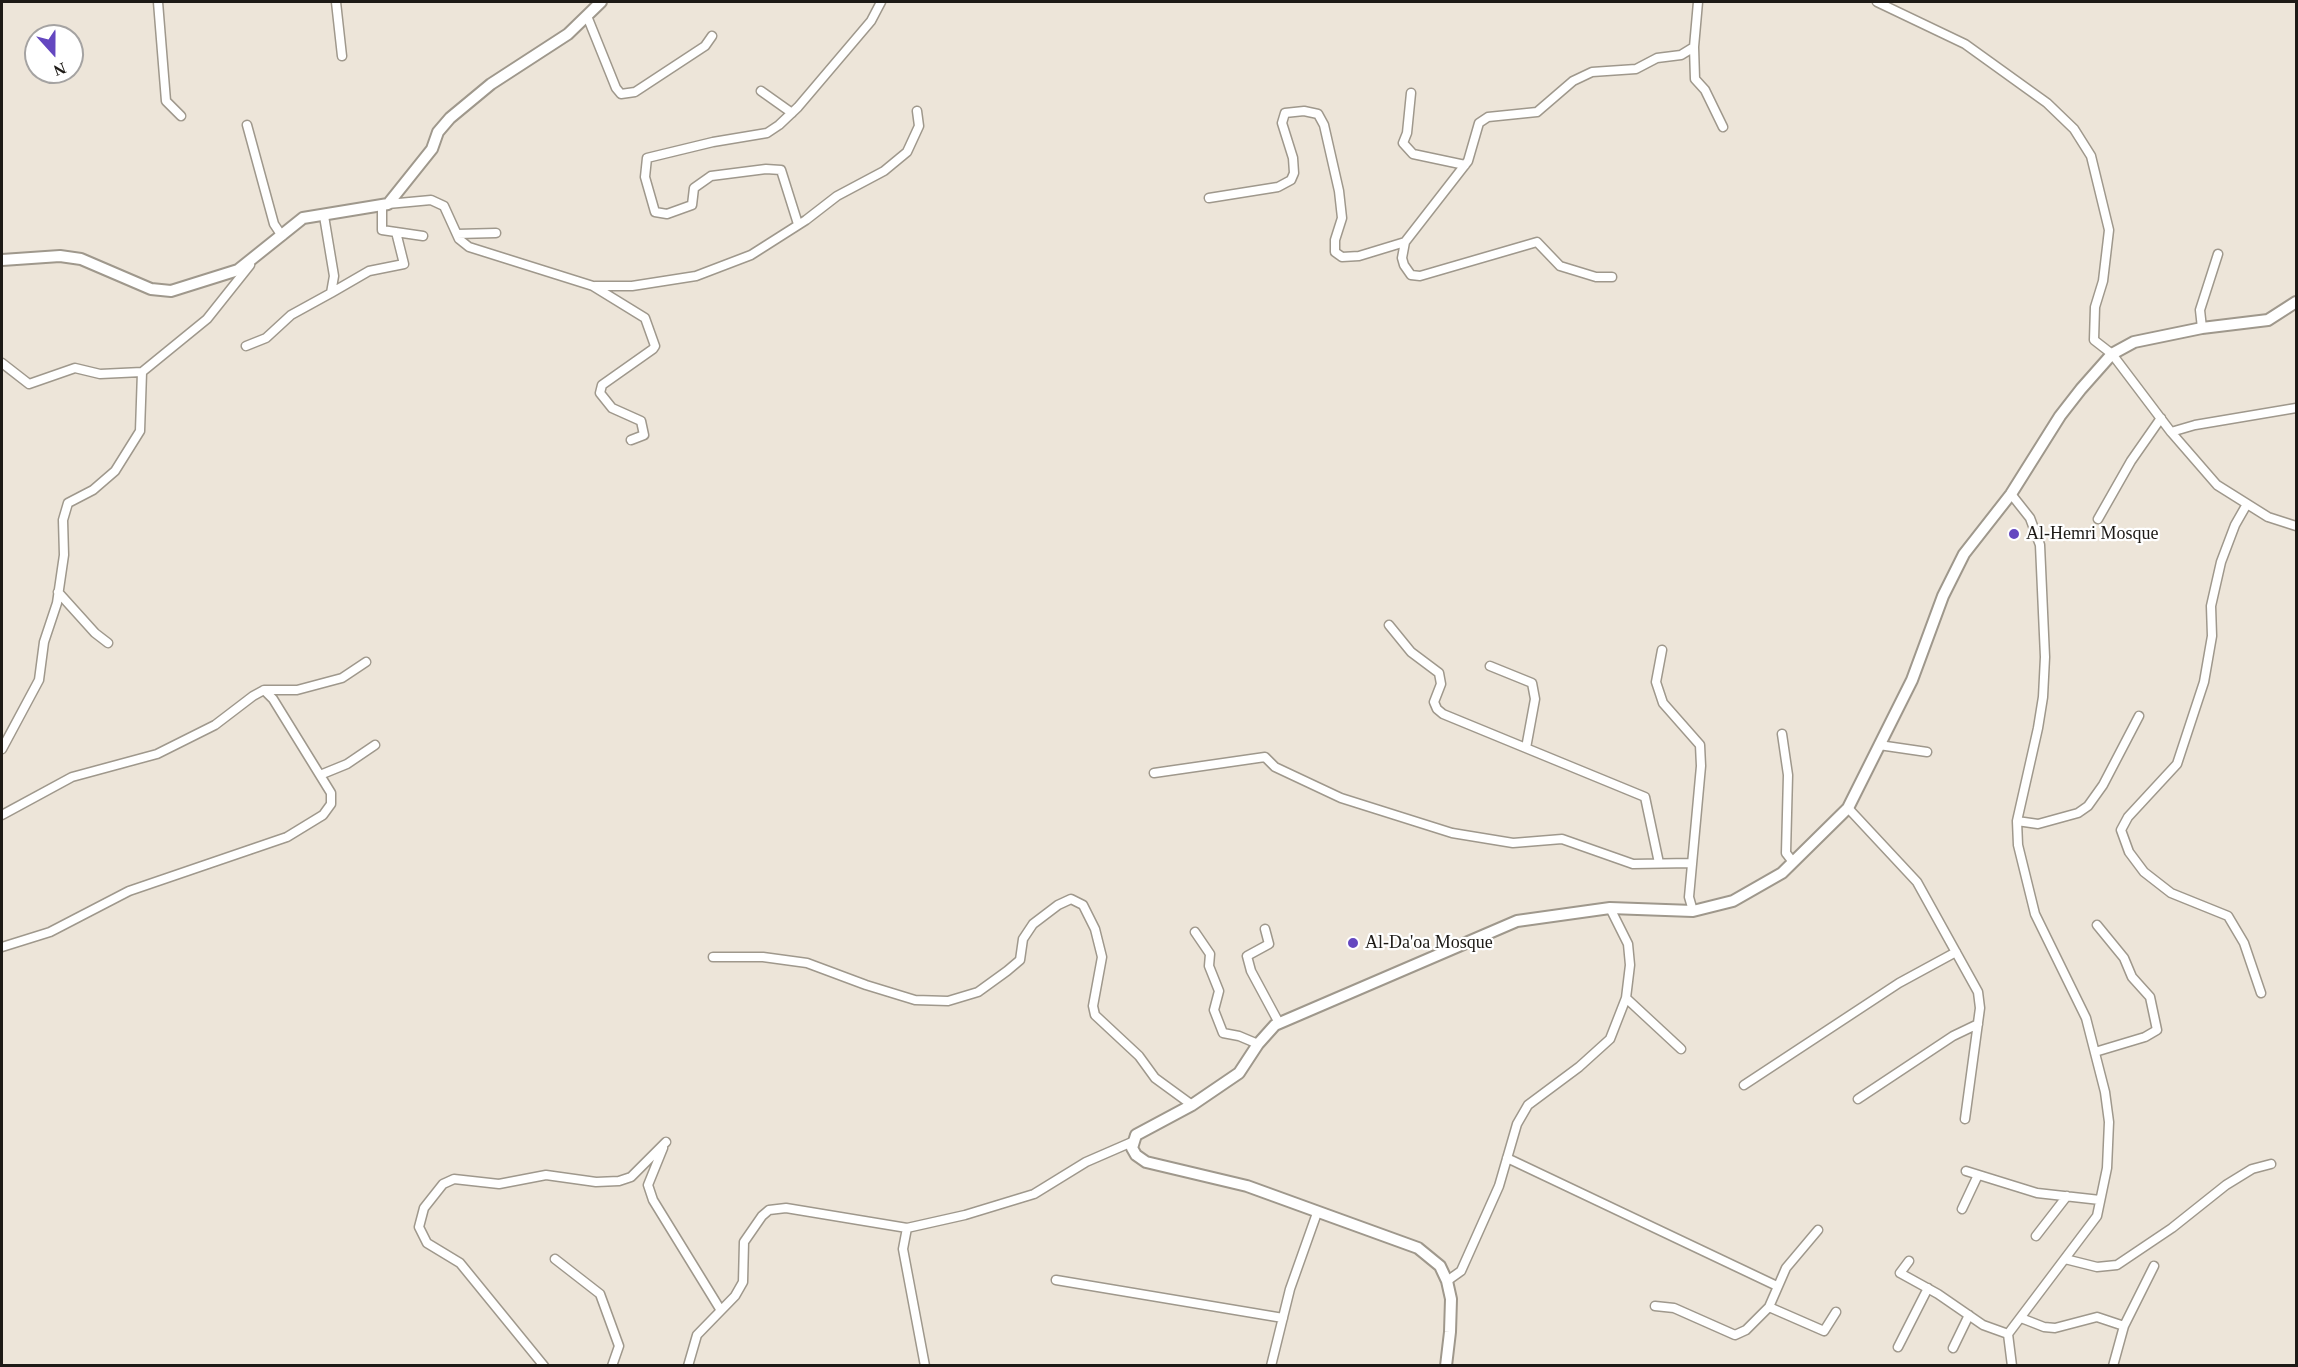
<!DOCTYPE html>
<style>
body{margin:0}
#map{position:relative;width:2298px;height:1367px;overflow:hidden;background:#ede5d9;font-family:Georgia,serif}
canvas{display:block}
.frame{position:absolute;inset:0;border:3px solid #1d1a16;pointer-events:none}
.north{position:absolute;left:24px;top:24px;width:60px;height:60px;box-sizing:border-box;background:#fff;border:2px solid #a5a3a2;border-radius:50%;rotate:159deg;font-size:16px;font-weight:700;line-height:24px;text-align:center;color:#1d1a16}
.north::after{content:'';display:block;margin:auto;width:21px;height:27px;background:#6447c0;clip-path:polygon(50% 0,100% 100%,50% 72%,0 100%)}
</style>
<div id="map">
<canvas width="2298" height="1367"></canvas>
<div class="frame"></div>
<div class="north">N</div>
</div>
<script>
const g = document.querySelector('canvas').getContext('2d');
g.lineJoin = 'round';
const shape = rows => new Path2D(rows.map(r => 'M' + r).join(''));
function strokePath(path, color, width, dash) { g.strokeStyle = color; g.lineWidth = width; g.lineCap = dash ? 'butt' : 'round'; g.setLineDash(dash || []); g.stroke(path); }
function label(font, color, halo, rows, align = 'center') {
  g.font = font + ' Georgia,serif'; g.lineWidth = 4.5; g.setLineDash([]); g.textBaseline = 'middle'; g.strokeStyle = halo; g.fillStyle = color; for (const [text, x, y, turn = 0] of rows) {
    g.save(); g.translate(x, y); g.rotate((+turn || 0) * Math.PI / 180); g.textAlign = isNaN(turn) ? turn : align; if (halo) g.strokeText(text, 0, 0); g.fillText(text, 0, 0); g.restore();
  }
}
const minor = shape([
 [158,2,166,101,181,116],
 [336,2,342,56],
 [1877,2,1965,44,2047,103,2074,129,2091,156,2109,230,2103,281,2095,307,2094,340,2112,354,2171,432,2217,485,2268,517,2296,526],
 [587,16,616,88,621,94,635,92,705,46,712,36],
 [1694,47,1695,79,1705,90,1723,127],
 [761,91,792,113],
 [1411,93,1407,133,1403,143,1413,154,1465,165],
 [247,125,274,224,282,236],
 [1209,198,1278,187,1291,180,1294,173,1293,158,1282,123,1285,113,1304,111,1318,114,1324,125,1339,191,1342,218,1335,240,1335,252,1342,257,1359,256,1405,242,1468,161,1479,123,1488,117,1537,112,1573,81,1592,72,1636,69,1657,58,1681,55,1694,47,1698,2],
 [388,204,431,200,444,206,459,239,469,247,593,286,645,318,655,346,653,349,602,385,600,393,612,408,641,421,644,435,631,440],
 [382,205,382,230,423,236],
 [798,224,781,170,766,169,711,176,694,188,692,205,667,214,655,212,645,177,647,158,713,142,767,133,779,125,798,107,871,21,881,2],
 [457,234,496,233],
 [1405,242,1402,258,1404,265,1411,275,1420,276,1537,242,1560,266,1596,277,1612,277],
 [595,286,632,286,696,276,751,255,806,220,837,196,884,171,907,152,919,126,917,111],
 [331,293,369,271,404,264,396,232],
 [2202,328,2200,310,2218,254],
 [246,346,266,338,291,315,331,293,334,276,324,216],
 [2,363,29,384,75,368,100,374,142,372,207,319,250,265],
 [2171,432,2195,425,2296,408],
 [2011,494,2030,518,2040,545,2045,657,2043,697,2038,728,2017,821,2018,845,2035,914,2086,1018,2105,1092,2109,1122,2107,1168,2097,1216,2008,1334,2012,1366],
 [2247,504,2235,525,2221,562,2211,606,2212,636,2204,682,2177,764,2128,817,2121,830,2129,852,2144,872,2171,893,2228,916,2244,943,2261,993],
 [2098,519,2131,461,2161,418],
 [58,592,95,633,108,643],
 [1389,625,1411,652,1439,673,1441,684,1434,702,1437,709,1443,714,1645,797,1659,863],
 [1662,650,1656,682,1663,703,1700,745,1701,766,1689,897,1693,911],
 [1490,666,1532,683,1535,699,1526,748],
 [264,690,297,690,342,678,366,662],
 [1782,734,1788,775,1786,853,1793,862],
 [1879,745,1927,752],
 [2,749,39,680,44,642,57,603,64,555,63,520,68,503,93,490,115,471,140,431,142,372],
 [1154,773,1265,757,1275,767,1341,798,1452,833,1513,843,1562,839,1633,864,1691,863],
 [320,775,347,764,375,745],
 [1848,808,1917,882,1978,992,1980,1008,1965,1119],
 [2,815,72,777,157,754,215,725,253,696,264,690,273,699,331,793,331,804,323,815,287,837,129,891,50,932,2,947],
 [2017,821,2038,824,2078,813,2088,806,2103,785,2139,716],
 [1265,929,1269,944,1247,956,1251,971,1279,1023],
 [1195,932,1210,954,1209,966,1219,991,1214,1010,1223,1033,1239,1036,1258,1044],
 [713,957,763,957,807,963,866,985,915,1000,948,1001,978,992,1007,971,1020,960,1023,939,1033,924,1058,905,1071,899,1083,905,1095,929,1102,957,1093,1006,1095,1015,1139,1056,1155,1078,1192,1105],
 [1626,998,1681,1049],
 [2095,1052,2145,1037,2157,1030,2150,997,2132,977,2124,958,2097,925],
 [1744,1085,1899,983,1956,952],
 [1858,1099,1953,1036,1978,1024],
 [663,1148,648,1185,653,1200,720,1309],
 [1507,1158,1777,1286],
 [1966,1171,2037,1193,2100,1200],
 [1962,1209,1978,1175],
 [907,1228,903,1249,925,1366],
 [2036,1236,2067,1196],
 [555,1259,600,1294,619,1346,612,1366],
 [2065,1259,2097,1267,2117,1265,2172,1228,2226,1185,2252,1169,2271,1164],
 [1909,1261,1900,1273,1938,1294,1983,1325,2008,1334],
 [1056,1280,1283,1318],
 [1447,1281,1461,1271,1499,1186,1517,1124,1528,1105,1579,1067,1610,1039,1626,998,1630,965,1628,944,1610,908],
 [1655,1306,1674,1308,1735,1335,1746,1330,1769,1307,1786,1268,1818,1230],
 [1769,1307,1824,1331,1836,1312],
 [2021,1318,2044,1327,2055,1328,2097,1317,2124,1326],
 [1898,1347,1928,1288],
 [1953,1348,1969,1315],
 [544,1366,460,1263,427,1243,419,1227,424,1208,443,1184,454,1179,499,1184,546,1175,596,1182,619,1181,631,1177,666,1142],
 [688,1366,697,1335,735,1296,743,1282,744,1242,762,1216,769,1210,786,1208,907,1228,965,1215,1034,1194,1086,1162,1132,1142],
 [1271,1366,1290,1289,1317,1213],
 [2113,1366,2124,1326,2154,1266]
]);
const tertiary = shape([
 [2,260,60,256,81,259,151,289,171,291,238,270,303,218,388,204,432,149,438,132,450,118,491,84,568,34,601,2],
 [1446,1366,1450,1332,1451,1299,1447,1281,1440,1266,1418,1248,1247,1186,1146,1162,1136,1155,1132,1148,1136,1135,1192,1105,1239,1073,1258,1044,1275,1025,1517,921,1610,908,1693,911,1733,901,1782,873,1848,808,1912,680,1943,596,1964,554,2011,494,2060,416,2081,389,2112,354,2134,342,2202,328,2268,320,2296,302]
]);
const markers = [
 [2014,534,6,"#6447c0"],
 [1353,943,6,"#6447c0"]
];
const poiNames = [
 ["Al-Hemri Mosque",2026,534],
 ["Al-Da'oa Mosque",1365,943]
];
strokePath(minor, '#9f988c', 11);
strokePath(tertiary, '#9f988c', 14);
strokePath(minor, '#fff', 8);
strokePath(tertiary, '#fff', 10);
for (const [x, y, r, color] of markers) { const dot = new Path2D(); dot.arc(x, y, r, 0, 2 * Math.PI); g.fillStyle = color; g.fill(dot); strokePath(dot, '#fff', 2); }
label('18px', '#1d1a16', '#fff', poiNames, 'left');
</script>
